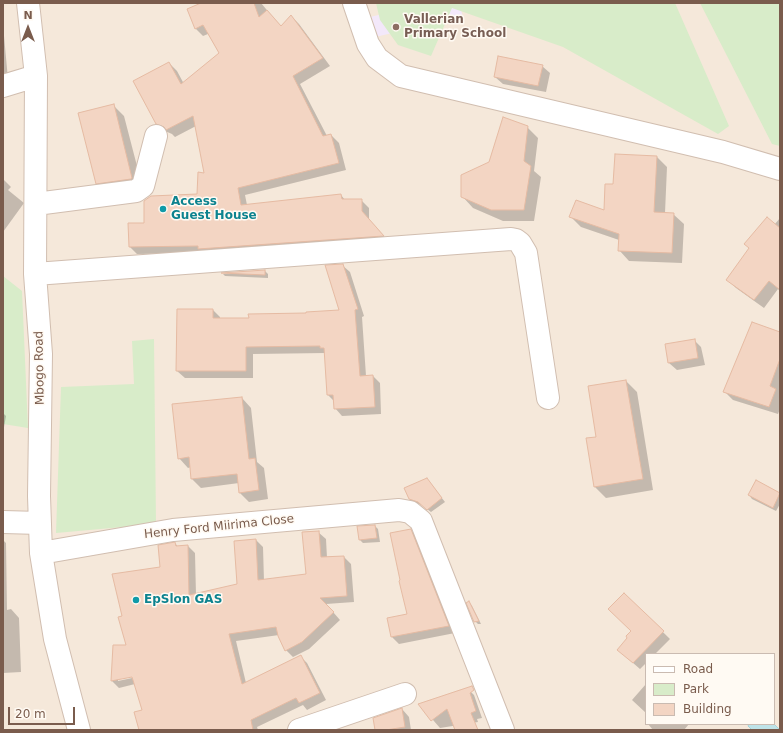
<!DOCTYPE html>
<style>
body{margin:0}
#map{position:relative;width:783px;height:733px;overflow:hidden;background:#fdf6ec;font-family:"DejaVu Sans",sans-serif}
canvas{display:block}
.frame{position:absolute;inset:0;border:4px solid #7a5c4d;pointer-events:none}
.legend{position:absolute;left:645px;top:653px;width:130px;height:72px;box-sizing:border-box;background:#fffaf3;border:1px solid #cabbb1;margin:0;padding:5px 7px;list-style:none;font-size:12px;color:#7a5c4d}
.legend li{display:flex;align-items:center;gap:8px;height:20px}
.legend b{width:20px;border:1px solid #cabbb1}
.north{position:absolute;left:8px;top:8px;width:40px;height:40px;-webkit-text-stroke:3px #fffaf3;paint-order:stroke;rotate:0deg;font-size:11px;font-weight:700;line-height:16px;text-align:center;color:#7a5c4d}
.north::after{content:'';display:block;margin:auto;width:14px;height:18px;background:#7a5c4d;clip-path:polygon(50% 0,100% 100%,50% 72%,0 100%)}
.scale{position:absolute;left:8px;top:707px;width:67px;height:18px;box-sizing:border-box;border:2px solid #7a5c4d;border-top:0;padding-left:5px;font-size:12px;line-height:14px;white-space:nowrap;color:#7a5c4d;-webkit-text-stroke:3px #fffaf3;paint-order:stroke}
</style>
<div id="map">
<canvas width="783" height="733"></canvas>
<div class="frame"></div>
<ul class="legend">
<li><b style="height:5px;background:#fff"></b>Road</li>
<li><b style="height:11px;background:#d8ecc9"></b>Park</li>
<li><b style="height:11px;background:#f3d5c3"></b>Building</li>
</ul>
<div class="north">N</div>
<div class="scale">20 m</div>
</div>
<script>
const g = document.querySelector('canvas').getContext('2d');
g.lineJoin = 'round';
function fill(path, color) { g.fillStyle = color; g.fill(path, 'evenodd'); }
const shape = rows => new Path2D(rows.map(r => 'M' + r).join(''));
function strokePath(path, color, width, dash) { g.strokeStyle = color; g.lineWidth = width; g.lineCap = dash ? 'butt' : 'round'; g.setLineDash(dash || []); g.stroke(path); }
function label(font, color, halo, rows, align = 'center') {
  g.font = font + ' "DejaVu Sans",sans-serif'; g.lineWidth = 3; g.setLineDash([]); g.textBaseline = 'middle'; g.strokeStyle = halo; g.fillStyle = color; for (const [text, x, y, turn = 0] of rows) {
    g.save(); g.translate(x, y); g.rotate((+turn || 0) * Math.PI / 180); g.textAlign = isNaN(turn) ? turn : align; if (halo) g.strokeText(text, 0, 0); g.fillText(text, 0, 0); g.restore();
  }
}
const residential = shape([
 [3,3,780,3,780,730,3,730],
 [646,654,774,654,774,724,646,724]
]);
const education = shape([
 [430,3,459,3,463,17,375,37,370,17]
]);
const green = shape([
 [376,3,675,3,729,126,718,134,563,47,452,8,431,56,398,45,380,20],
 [700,3,780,3,780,146,772,144],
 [3,276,22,291,28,428,3,424],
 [154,339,156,524,56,533,61,387,134,384,132,341]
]);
const water = shape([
 [749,724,774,724,780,730,752,730,748,726,749,724]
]);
const shadow = shape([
 [204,3,261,3,281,27,291,16,299,24,330,66,300,84,327,136,331,135,339,143,346,170,245,195,247,205,341,195,345,200,361,200,369,208,369,220,390,243,203,253,137,254,130,247,145,224,198,195,206,174,196,126,175,137,172,134,165,131,157,123,169,63,177,71,184,84,220,54,208,34,203,36,195,28],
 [3,25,8,79,3,80],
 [542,66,550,73,546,92,503,84,495,77],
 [113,105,124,116,143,189,108,194,97,183],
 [527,127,538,138,534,171,541,177,534,221,503,221,473,208,462,196,490,163],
 [657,157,667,167,665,213,673,214,684,224,682,263,629,261,619,250,619,240,581,227,570,216,605,211,614,185],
 [3,179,11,187,8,190,24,203,3,232],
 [780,218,780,291,778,289,764,308,736,288,728,280],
 [342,265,350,272,364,316,362,317,366,376,373,376,380,383,381,414,342,416,335,408,335,402,328,395,326,353,253,354,253,378,185,378,177,371,213,310,220,317,220,319,250,319,341,311],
 [265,271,268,274,268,278,225,276,223,274],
 [780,333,780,409,778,414,733,400,724,391],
 [694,340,701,347,705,365,677,370,669,363,666,345],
 [626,381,637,392,653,490,606,498,595,487,597,437],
 [242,398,251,408,257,462,264,468,268,499,249,502,240,493,239,483,201,488,192,479,191,467,188,468,179,458],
 [3,413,6,416,3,433],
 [427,479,445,502,431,512,422,505,413,502,410,499],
 [756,481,780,494,780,504,776,511,752,499,749,495],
 [375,526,378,529,380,542,363,543,360,540],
 [410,530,418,537,455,633,399,644,392,637,408,615],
 [318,532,326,539,327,558,344,557,351,564,354,602,326,604,340,620,309,649,293,657,286,650,279,635,236,641,246,683,300,656,307,663,326,700,307,710,303,705,257,727,258,730,140,730,143,710,135,684,119,688,112,681,127,646,124,617,161,568,175,543,178,547,188,546,195,553,196,595,238,585,256,540,263,547,264,581,307,575],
 [137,675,137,677,118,681,118,679],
 [3,540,6,543,7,610,11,609,19,618,21,672,3,673],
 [624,594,670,639,655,654,646,654,646,663,640,669,625,656,633,631],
 [469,602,472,606,481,624,478,624,475,621],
 [646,684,646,713,632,700],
 [467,688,474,695,482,718,477,719,478,722,440,728,420,705],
 [402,709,409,717,411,730,376,730],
 [648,724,689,724,684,730,653,730]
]);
const building = shape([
 [201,3,254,3,259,17,267,10,281,26,291,15,323,58,293,76,323,136,331,134,339,163,238,188,241,205,341,194,342,199,362,199,362,211,384,236,198,249,198,246,129,247,128,223,144,223,144,201,151,196,197,194,198,172,204,173,193,116,166,130,164,127,156,124,133,81,169,62,181,84,219,53,203,25,195,29,187,9,201,3],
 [498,56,543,65,538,86,494,77,498,56],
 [114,104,132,178,131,179,96,184,78,113,114,104],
 [503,117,528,126,524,161,531,166,524,210,491,210,461,197,461,175,489,162,503,117],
 [615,154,657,156,654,212,674,213,672,253,618,251,619,234,569,217,576,200,604,210,605,184,613,184,615,154],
 [767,217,780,228,780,290,769,281,754,300,726,280,749,248,744,244,767,217],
 [343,264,358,309,355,310,360,376,373,375,375,407,334,409,333,395,327,395,324,348,320,348,320,346,246,347,246,371,176,371,177,309,213,309,213,318,249,318,248,314,306,313,306,312,339,310,325,265,343,264],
 [265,270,265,275,221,273,265,270],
 [752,322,780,332,780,359,770,386,776,389,769,407,723,392,752,322],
 [695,339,698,358,668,363,665,344,695,339],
 [626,380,643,479,594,487,586,438,596,437,588,386,626,380],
 [242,397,249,459,255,458,259,490,239,493,237,474,191,479,189,457,178,459,172,404,242,397],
 [427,478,442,498,427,510,418,502,409,499,404,488,427,478],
 [756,480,780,493,773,508,748,495,756,480],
 [375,525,377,538,359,540,357,526,375,525],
 [411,529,449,626,391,637,387,618,407,614,399,581,400,580,390,533,411,529],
 [319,531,321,557,344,556,347,596,320,598,334,612,302,642,285,651,278,636,276,627,229,634,242,684,301,655,320,693,299,703,296,698,251,720,253,730,139,730,134,712,142,710,132,677,111,681,113,645,126,645,118,617,122,616,112,574,160,567,158,545,175,542,176,546,188,545,189,595,237,584,234,541,256,539,258,580,306,574,302,532,319,531],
 [624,593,664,631,633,663,617,650,627,638,626,636,631,631,608,609,624,593],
 [469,601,479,621,474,622,466,603,469,601],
 [472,686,474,690,470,693,476,711,471,713,478,730,455,730,447,709,431,721,418,704,472,686],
 [402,708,405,727,386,730,375,730,373,718,402,708]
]);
const minor = shape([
 [28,3,36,76,35,274,41,354,39,496,41,553,55,639,79,730],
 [354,3,368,44,377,58,401,76,723,152,780,169],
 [3,86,36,76],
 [36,204,136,191,143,186,156,136],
 [35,274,511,239,516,240,520,243,526,253,548,398],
 [3,522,40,523],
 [41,553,173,530,399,510,410,512,421,521,503,730],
 [299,730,405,694]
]);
const markers = [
 [396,27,4,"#8d6e63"],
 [163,209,4,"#0f9aa8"],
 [136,600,4,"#0f9aa8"]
];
const educationNames = [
 ["Vallerian",404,20],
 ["Primary School",404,34]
];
const cultureNames = [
 ["Access",171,202],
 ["Guest House",171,216],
 ["EpSlon GAS",144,600]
];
const streetNames = [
 ["Mbogo Road",40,368,-91],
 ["Henry Ford Miirima Close",219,527,-6]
];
fill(residential, '#f5e8da');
fill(education, '#f3e8fa');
fill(green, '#d8ecc9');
fill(water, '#bfe3e8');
strokePath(water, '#a5d3da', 1);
fill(shadow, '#0003');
fill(building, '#f3d5c3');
strokePath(building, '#e6bba3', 1);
strokePath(minor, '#d1beb0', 24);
strokePath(minor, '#fff', 22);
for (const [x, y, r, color] of markers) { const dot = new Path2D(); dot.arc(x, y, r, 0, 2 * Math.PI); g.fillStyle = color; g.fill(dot); strokePath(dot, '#fffaf3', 1.5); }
label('bold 12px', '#785e54', '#fffaf3', educationNames, 'left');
label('bold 12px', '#0d838f', '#fffaf3', cultureNames, 'left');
label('12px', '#7a5c4d', '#fffaf3', streetNames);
</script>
